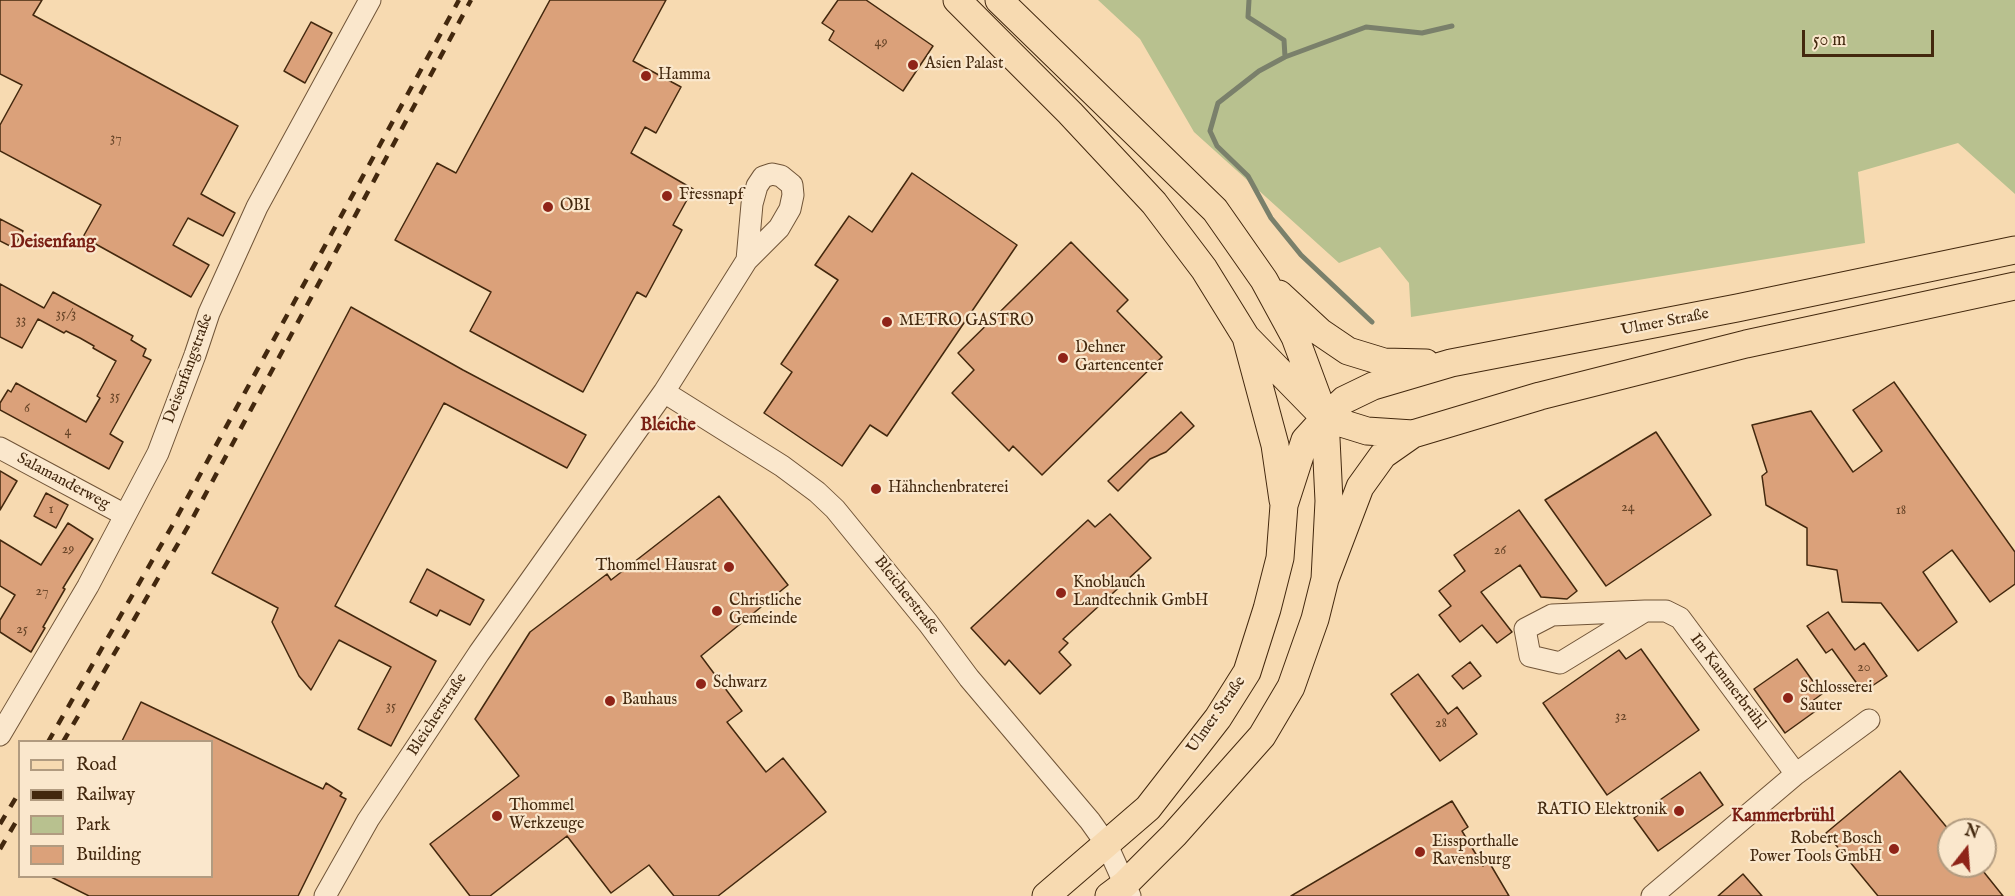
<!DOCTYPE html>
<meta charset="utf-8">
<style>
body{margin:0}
#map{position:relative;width:2015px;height:896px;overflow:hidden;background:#f7dab1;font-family:"IM FELL English",serif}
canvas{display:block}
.legend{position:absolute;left:18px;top:740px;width:195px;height:138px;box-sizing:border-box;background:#fae7cc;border:2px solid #b19b80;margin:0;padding:8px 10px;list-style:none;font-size:18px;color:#43280e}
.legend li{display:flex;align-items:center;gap:12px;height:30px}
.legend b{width:30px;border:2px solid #b19b80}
.north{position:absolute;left:1937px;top:818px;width:60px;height:60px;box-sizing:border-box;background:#fae7cc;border:2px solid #b19b80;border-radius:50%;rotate:17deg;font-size:16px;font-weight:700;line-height:24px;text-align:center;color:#43280e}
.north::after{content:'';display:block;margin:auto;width:21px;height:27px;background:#8f2418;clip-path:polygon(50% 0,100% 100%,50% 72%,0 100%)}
.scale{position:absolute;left:1802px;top:30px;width:132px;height:27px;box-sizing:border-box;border:3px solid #43280e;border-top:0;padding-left:8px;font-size:18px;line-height:21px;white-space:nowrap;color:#43280e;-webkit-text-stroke:4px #fae7cc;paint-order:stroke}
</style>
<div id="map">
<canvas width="2015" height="896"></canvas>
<ul class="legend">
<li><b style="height:8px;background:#f7dab1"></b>Road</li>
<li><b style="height:8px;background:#43280e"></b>Railway</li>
<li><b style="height:16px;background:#b8c18f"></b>Park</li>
<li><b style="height:16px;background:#dba17a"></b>Building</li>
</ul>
<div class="north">N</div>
<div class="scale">50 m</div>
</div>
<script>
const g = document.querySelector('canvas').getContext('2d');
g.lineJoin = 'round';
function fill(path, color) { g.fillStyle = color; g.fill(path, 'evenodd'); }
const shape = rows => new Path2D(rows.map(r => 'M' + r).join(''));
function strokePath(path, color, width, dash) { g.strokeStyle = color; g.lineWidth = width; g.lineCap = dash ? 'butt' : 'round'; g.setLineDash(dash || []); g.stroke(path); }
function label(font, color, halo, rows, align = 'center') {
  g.font = font + ' "IM FELL English",serif'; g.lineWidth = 4.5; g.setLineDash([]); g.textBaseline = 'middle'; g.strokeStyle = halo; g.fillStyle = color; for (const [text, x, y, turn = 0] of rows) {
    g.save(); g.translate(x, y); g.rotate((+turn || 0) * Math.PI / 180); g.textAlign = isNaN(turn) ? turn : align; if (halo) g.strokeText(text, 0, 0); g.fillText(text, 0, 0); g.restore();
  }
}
const green = shape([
 [1098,0,2015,0,2015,194,1958,143,1858,172,1865,243,1411,317,1409,283,1380,247,1339,263,1194,132,1140,39]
]);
const stream = shape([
 [1249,0,1248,17,1284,40,1285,57,1259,71,1218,103,1210,131,1217,146,1248,176,1271,218,1301,255,1372,322],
 [1285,57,1366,27,1422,33,1452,26]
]);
const building = shape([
 [0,0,42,0,33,15,238,126,201,194,235,213,223,236,188,218,173,245,209,265,191,297,83,237,101,205,0,151,0,125,22,85,0,74,0,0],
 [550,0,666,0,633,61,681,87,656,133,645,127,631,153,693,189,673,225,682,230,646,297,637,292,583,392,470,331,491,292,395,240,437,163,456,173,550,0],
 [838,0,866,0,933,46,903,91,829,40,834,31,822,23,838,0],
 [311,22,332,33,305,83,284,71,311,22],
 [912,173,1017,245,887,436,870,425,842,466,764,413,792,372,781,364,838,280,815,265,849,216,872,232,912,173],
 [0,219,23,231,14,248,0,241,0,219],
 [1071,242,1128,300,1117,311,1162,357,1042,475,1013,446,1009,451,952,393,974,370,958,353,1071,242],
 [0,284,44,308,53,292,133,336,131,340,146,349,143,356,151,360,110,434,123,442,109,469,0,410,0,403,8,390,11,392,16,383,86,422,100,398,97,396,116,361,93,348,94,346,80,338,66,331,64,333,38,319,22,348,0,337,0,284],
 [351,307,463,370,586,435,567,468,444,403,335,606,436,661,391,746,358,729,391,667,339,640,311,690,299,676,272,622,278,608,212,573,351,307],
 [1894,382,2015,552,2015,584,1990,602,1952,550,1923,572,1957,622,1918,651,1881,603,1842,602,1837,570,1807,565,1807,528,1766,505,1762,476,1767,472,1752,425,1811,411,1853,472,1882,451,1853,410,1894,382],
 [1181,412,1194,426,1166,452,1150,459,1118,491,1108,481,1181,412],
 [1656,432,1711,515,1606,586,1545,500,1656,432],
 [0,471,17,481,0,510,0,471],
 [46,493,68,505,56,528,34,516,46,493],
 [719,496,788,585,701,656,742,711,727,722,766,772,783,758,826,812,718,896,674,896,649,865,611,893,567,836,490,896,470,896,430,844,519,776,475,719,530,632,607,574,611,580,719,496],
 [1519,510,1577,591,1567,599,1541,597,1520,565,1481,592,1512,632,1497,643,1482,625,1460,642,1439,615,1451,606,1439,591,1465,571,1454,555,1519,510],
 [1110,514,1151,558,1063,639,1068,643,1059,652,1071,665,1040,694,1009,660,1005,665,971,628,1088,520,1095,527,1110,514],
 [68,523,93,539,63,588,65,589,43,627,45,628,31,652,0,632,0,620,15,595,0,586,0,540,41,565,68,523],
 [427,569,484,600,470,625,440,610,437,616,410,602,427,569],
 [1828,612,1855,650,1864,643,1887,676,1863,692,1832,649,1826,653,1807,626,1828,612],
 [1641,649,1699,730,1607,795,1543,703,1619,650,1626,659,1641,649],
 [1797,659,1822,694,1811,702,1817,710,1785,733,1754,689,1797,659],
 [1470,662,1481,676,1463,689,1452,676,1470,662],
 [1418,674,1448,714,1457,707,1477,734,1440,761,1391,694,1418,674],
 [141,702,323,789,326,783,342,793,340,796,346,799,298,896,89,896,49,876,212,876,212,741,122,741,141,702],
 [1900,771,1949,830,1949,866,1979,866,2003,896,1878,896,1826,833,1900,771],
 [1700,772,1723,805,1658,851,1634,818,1700,772],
 [1452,801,1468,827,1462,831,1483,866,1489,862,1509,896,1291,896,1452,801],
 [1743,874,1762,896,1718,896,1743,874]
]);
const minor = shape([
 [664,392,747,260,779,228,790,209,793,195,792,185,781,176,772,174,763,177,757,186,752,204,747,260],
 [0,448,125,515],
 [1645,611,1552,615,1525,629,1530,656,1560,663,1645,611,1666,611,1680,618,1796,774],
 [0,735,88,586,158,453,195,355,209,313,257,207,370,0],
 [325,896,368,820,479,653,664,392,782,466,817,492,835,509,928,623,969,678,1090,821,1107,845,1130,896],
 [1652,896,1796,774,1869,720]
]);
const major = shape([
 [957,0,1070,113,1154,203,1204,269,1246,337,1275,445,1283,500],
 [999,0,1215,210,1264,280,1295,337,1325,418,1329,501,1325,579],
 [1279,294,1320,332,1348,351,1384,362,1426,363],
 [1246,337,1325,418,1367,431,1413,434,1540,396,1746,344,2015,286],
 [1046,896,1148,808,1218,718,1247,672,1267,609,1280,558,1284,505,1305,440,1325,418,1344,400,1373,386,1451,363,1737,308,2015,250],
 [1109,896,1125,884,1174,835,1262,736,1291,687,1315,619,1325,579,1360,487,1383,455,1413,434]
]);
const rail = shape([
 [48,742,172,526,459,0],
 [63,742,190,523,471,0],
 [0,824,20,791],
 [0,849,20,815]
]);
const markers = [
 [913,65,6,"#8f2418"],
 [646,76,6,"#8f2418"],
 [667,196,6,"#8f2418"],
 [548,207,6,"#8f2418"],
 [887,322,6,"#8f2418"],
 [1063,358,6,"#8f2418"],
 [876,489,6,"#8f2418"],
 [729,567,6,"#8f2418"],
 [1061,593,6,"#8f2418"],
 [717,611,6,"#8f2418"],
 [701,684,6,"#8f2418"],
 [1788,698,6,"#8f2418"],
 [610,701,6,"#8f2418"],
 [1679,811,6,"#8f2418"],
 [497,816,6,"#8f2418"],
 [1894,849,6,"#8f2418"],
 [1420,852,6,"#8f2418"]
];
const numberNames = [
 ["49",881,43],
 ["37",116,139],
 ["35/3",66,315],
 ["33",21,321],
 ["35",115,397],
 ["6",27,409],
 ["4",68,432],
 ["24",1628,508],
 ["1",51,510],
 ["18",1901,511],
 ["29",68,550],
 ["26",1500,551],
 ["27",42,592],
 ["25",22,630],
 ["20",1864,668],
 ["35",391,707],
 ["32",1621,717],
 ["28",1441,724]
];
const poiNames = [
 ["Asien Palast",925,65],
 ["Hamma",658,76],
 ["Fressnapf",679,196],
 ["OBI",560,207],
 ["METRO GASTRO",899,322],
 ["Dehner",1075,349],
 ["Gartencenter",1075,367],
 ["Hähnchenbraterei",888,489],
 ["Thommel Hausrat",717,567,"right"],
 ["Knoblauch",1073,584],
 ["Landtechnik GmbH",1073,602],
 ["Christliche",729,602],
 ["Gemeinde",729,620],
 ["Schwarz",713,684],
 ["Schlosserei",1800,689],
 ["Sauter",1800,707],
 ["Bauhaus",622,701],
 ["Thommel",509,807],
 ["Werkzeuge",509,825],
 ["RATIO Elektronik",1667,811,"right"],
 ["Robert Bosch",1882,840,"right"],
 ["Power Tools GmbH",1882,858,"right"],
 ["Eissporthalle",1432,843],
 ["Ravensburg",1432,861]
];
const streetNames = [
 ["Ulmer Straße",1665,323,-11],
 ["Deisenfangstraße",189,369,-70],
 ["Salamanderweg",63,482,28],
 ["Bleicherstraße",906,596,52],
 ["Im Kammerbrühl",1727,682,53],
 ["Bleicherstraße",438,715,-57],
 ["Ulmer Straße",1217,715,-55]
];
const neighbourhoodNames = [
 ["Deisenfang",53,243],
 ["Bleiche",668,426],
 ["Kammerbrühl",1783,817]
];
fill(green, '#b8c18f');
strokePath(stream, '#7a806b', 5);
fill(building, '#dba17a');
strokePath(building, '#43280e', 1.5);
strokePath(minor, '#705437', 23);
strokePath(major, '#43280e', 29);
strokePath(minor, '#fae7cc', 21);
strokePath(major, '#f7dab1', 27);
strokePath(rail, '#43280e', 4.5, [10, 10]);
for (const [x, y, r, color] of markers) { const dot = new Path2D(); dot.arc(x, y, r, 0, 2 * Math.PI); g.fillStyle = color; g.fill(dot); strokePath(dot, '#fae7cc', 2); }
label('14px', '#694629', null, numberNames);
label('16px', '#43280e', '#fae7cc', poiNames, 'left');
label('16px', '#43280e', '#fae7cc', streetNames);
label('bold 18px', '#7a1f14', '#fae7cc', neighbourhoodNames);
</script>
